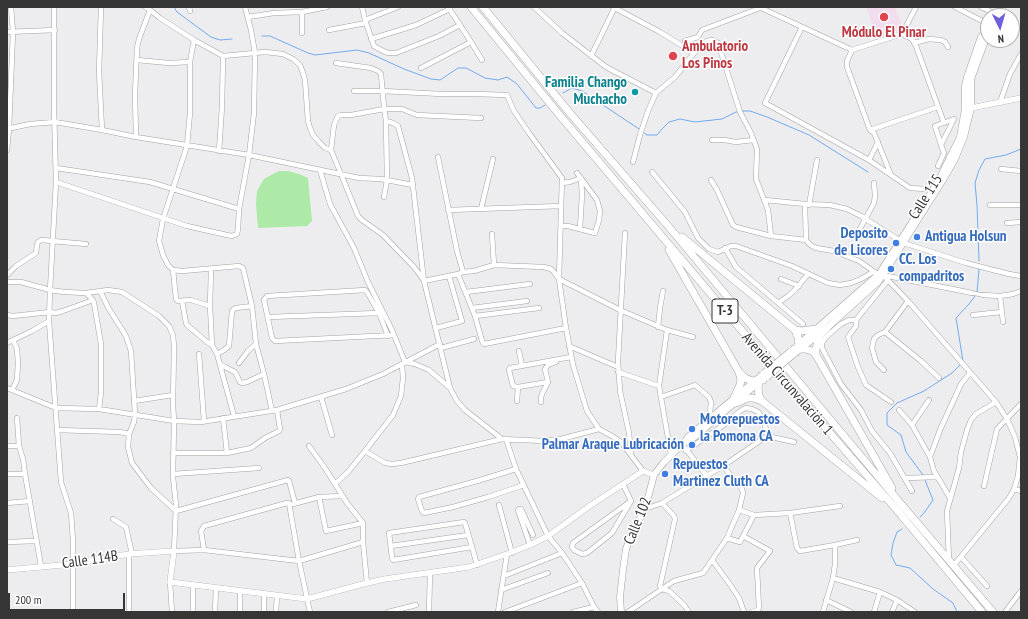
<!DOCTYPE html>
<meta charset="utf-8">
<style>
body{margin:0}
#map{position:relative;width:1028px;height:619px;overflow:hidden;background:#ededef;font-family:"PT Sans Narrow",sans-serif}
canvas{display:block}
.frame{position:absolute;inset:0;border:8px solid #363636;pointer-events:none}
.north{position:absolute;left:980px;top:8px;width:40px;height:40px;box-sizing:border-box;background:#fff;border:1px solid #afafaf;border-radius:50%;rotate:175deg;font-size:11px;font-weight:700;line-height:16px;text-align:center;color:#363636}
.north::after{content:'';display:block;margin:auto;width:14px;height:18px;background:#6c61db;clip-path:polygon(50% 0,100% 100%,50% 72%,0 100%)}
.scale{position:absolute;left:8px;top:593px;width:117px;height:18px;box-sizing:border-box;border:2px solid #363636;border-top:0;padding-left:5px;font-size:12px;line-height:14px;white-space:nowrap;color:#363636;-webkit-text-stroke:3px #fff;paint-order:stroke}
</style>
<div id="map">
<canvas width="1028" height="619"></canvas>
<div class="frame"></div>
<div class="north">N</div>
<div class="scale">200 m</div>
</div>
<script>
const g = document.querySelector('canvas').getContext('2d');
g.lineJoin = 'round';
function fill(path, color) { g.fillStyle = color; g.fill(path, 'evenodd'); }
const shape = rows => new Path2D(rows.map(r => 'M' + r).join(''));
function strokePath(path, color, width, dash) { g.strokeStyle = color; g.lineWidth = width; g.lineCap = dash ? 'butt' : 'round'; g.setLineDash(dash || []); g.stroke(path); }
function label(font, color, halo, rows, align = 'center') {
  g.font = font + ' "PT Sans Narrow",sans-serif'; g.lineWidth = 3; g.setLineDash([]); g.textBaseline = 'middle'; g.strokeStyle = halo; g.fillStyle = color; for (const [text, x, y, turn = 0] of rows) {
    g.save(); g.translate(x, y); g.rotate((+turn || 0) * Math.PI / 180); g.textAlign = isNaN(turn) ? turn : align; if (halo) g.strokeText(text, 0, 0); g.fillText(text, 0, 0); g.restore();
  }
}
const medical = shape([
 [866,7,895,7,903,28,901,32,878,40]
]);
const green = shape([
 [279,171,288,171,299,174,308,178,312,221,307,226,258,228,256,204,257,191,264,179,271,175]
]);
const stream = shape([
 [174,7,177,12,211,37,220,40,232,39],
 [262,36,270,36,308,53,315,55,357,50,369,53,404,69,431,79,440,80,458,68,466,68,485,78,498,80,507,77,517,84,536,108,540,108,545,105],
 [563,93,572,88,582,91,639,129],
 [742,111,750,111,767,117,809,135,868,172],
 [643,132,647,135,657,135,662,129,669,122,680,119,695,122,722,119,736,112,739,112],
 [979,261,977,205,975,183,979,170,985,159,1006,155,1021,149],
 [977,293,979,269],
 [963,361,956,318,969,304,976,295],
 [923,475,906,452,901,435,887,425,887,413,897,403,924,391,952,373,960,365],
 [920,517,924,513,933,500,925,480],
 [902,529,897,532,893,543,891,555,896,565,910,568,933,589,953,603,957,612]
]);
const pedestrian = shape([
 [972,293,983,295]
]);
const minor = shape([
 [54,7,54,108,56,182,50,290,49,321,61,482,71,513,73,540,73,612],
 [101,7,99,71,102,130],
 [189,7,190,11],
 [362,7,365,20,374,46,385,52,389,53,396,53,439,36,460,25],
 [534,7,562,33,606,67,656,93,648,111,640,135,633,162],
 [613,7,660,32,694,53],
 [759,7,852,50,902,34,916,7],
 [955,7,988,24],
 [981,7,996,14],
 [150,10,160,18,194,40,190,62,190,113,187,146,163,219,159,241,163,255,168,265,173,270,176,299,178,301,191,300,210,306],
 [248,17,274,13,302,12,327,7],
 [365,20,398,7],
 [802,27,765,103,869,160,910,188,925,189],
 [329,30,366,23],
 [7,32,55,30],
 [302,33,302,12],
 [902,34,912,39,916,46,944,123],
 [371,39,416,25,450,9],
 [194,40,223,56,222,107,219,151],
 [685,41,698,37,702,30,760,8],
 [471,42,482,60],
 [914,43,929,39,941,40,945,42,948,47],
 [852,50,847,61,847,67,870,130,874,133,891,175],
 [223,56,265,52,283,54,293,59,300,65,303,73,305,80,308,121,310,128,313,135,319,142,325,148,331,150,341,174,358,216,362,220,383,235,414,267,423,279],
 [591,56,614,9],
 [137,60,169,63,190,62],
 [336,63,371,68,378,71,381,74,384,107,386,121,387,180,384,197],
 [421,68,471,42,460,25,448,7],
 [354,91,382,91,442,94,477,94,507,95,514,111,529,133,562,178,559,279,620,310,667,330,659,386,671,455],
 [656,93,675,77,694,53,707,41,712,40,718,43,740,112,751,133,757,149,756,179,768,210,771,236],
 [1000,102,1010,74,1021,54],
 [386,121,393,123,398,126,412,178,424,281,450,388,457,401,465,410,502,439,544,441,561,439,599,429],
 [7,129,30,124,55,122,102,130,136,137,249,155,359,178,381,179,413,185],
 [870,130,938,107],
 [136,137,135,95,137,48,139,39,150,10,145,7],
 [712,140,724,140,736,142,753,140],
 [7,150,9,129,13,32,11,7],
 [331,150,334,125,338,116,341,115,351,115,384,109,402,109,417,115,481,118],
 [438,157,457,251,463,272],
 [869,160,878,142],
 [938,166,944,153,941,145,935,126,954,119,941,145],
 [56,168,150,182,239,209],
 [1001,169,1021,171],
 [320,170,330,204,354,248,368,282,392,330,405,362,415,364,429,370,450,388],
 [652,172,685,212,698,238,709,249,718,252,731,246,736,246,792,266,828,283,840,285,851,283,861,279,873,272],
 [711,180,717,190,733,225,736,227,771,236,806,240],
 [56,182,187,226,227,235,232,236,237,234,238,229,239,209,249,155,254,113,255,53,251,30,245,7],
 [562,183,570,182,581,178,582,195,580,229],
 [765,200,805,204,830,205,847,209,861,216,904,243,966,263,1009,274,1021,276],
 [805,204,806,240,809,244,816,248,834,251,859,261,876,273],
 [809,205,817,160],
 [990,205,1021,205],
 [481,209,493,159],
 [448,210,561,206],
 [1007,223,1021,222],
 [561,226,568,226,595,233,599,220,600,211,597,200,577,173],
 [625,233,618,361,620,391,629,433,631,454],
 [492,234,494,265],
 [856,236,874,203,875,196,874,183],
 [725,248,736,267,803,324],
 [211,269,210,306,212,345],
 [173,270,182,271,239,266,243,268,252,306,256,344,264,374,272,411],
 [458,274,475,316,482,341,484,344,566,328],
 [7,275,16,266,36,253,37,245,38,242,41,240,86,244],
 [883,275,908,301,996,402,1007,419,1015,437,1020,457,1018,476,1014,489,1009,498,954,565],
 [883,275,972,293],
 [781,279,799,286],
 [888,280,856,320,856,326,848,337,858,367,866,385,891,402],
 [424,281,458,274,463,272,474,271,494,265,544,267,551,269,554,272,559,279,566,328,573,365,587,411,599,429,612,436,621,442,643,471],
 [7,282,21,282,50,290,64,292,86,293,108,290,122,292,159,316,169,326,173,335,174,346,173,405,174,421,173,477,176,505,174,551,204,550,299,561,363,542],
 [100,291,109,309,126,336,131,351,135,414,134,422,129,434,128,447,132,463,151,488,176,511,288,480,289,481,295,503],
 [466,292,530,284],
 [86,293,93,300,94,303,101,344,101,393,99,409],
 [983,295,1000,296,1013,294,1021,291],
 [1000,296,1003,322],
 [182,301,186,323,187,325,207,342,212,345,217,354,234,416],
 [908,301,885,332,921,361,939,378],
 [778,303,788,296,795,290,808,274],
 [472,308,527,301],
 [7,315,13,316,50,312,56,313,63,311,93,300],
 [973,315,1002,312],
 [475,316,539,308],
 [268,317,379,313],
 [856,320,849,320,841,324,826,337,822,343,822,348,841,384,861,410,872,431,890,453,912,491],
 [658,327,660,308,663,291],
 [436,328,462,321,449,276],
 [667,330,693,337],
 [388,336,379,313,367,292,365,290,267,296,264,300,272,338,275,341,394,335],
 [7,343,32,331,49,321],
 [569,346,618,367],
 [441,348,474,339],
 [519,351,522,366],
 [199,354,204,421],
 [217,354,224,350,229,346,232,311,234,309,236,308,252,306],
 [239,363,248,351,256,344],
 [220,364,225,367,235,372,240,382,242,383,247,382,264,374],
 [884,370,876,362,872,348,874,339,878,335,885,332],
 [618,372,659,386],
 [518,387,513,386,509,370,510,368,571,357],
 [7,388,56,408,99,409,174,421,201,422,277,410,346,389,383,374,440,344],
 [12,390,17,380,18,363,17,349,13,340],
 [321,397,332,435],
 [661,397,695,385,709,397,711,402,710,414,710,418],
 [134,401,173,395],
 [517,401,518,387,548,382],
 [541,402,541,397,543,392,548,382,545,369,548,365,556,362],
 [899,410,912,425,930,457],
 [17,418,19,446,23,459,25,474,41,566],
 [223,418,227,453],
 [912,425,929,400],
 [57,430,120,432,129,434],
 [506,439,516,469,548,536,562,553,582,583,594,607,598,612],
 [7,446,19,446],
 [309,446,325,468,347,503,363,523,363,542,367,583],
 [685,448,706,475],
 [365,451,385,463,392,464,401,463,502,439],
 [686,451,725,424,739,412,745,408,752,409,758,412,764,419,767,436],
 [173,453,227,453,251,448,265,438,279,431,280,429,277,410],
 [516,469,477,481,419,497,418,499,422,511,424,513,453,507,488,497,524,485],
 [7,474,25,474],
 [173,474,259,468],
 [905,478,937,477],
 [335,484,348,472,365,451,393,415,401,396,403,378,402,365],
 [623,484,631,501],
 [984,486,997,429,1021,404],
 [1014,489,1021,491],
 [319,497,326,531,363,523],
 [950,498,934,471,930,457,940,430,961,384,970,373],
 [631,501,612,533,587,553,582,554,574,550,572,547,573,543,631,501],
 [7,503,30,501],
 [293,504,319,497,343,496],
 [499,505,512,553],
 [645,509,662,503,723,466,767,436,794,442],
 [739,510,754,515,790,513,840,506],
 [790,513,797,548,800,551,835,545,857,540],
 [113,519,126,527,132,554],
 [743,536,770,551,757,568,759,608,758,610,752,612],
 [727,538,740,542,754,515],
 [7,542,36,541],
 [530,545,518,510,519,509,521,509,533,535],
 [391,546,468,535],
 [472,547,393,560,392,557,389,533,464,522,465,523,472,547,477,565],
 [204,550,201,531,204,526,287,503,289,503,299,561,310,612],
 [961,557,987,586],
 [712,560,731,586,739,598,744,612],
 [949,560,947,511,959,468,961,452,967,430,971,420,976,414,996,402],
 [504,576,562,553],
 [833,578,880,592,897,600,915,612],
 [170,582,172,612],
 [662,589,674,581,703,573,727,538,739,510,743,493,742,489,723,466],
 [662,589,669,591,684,605,689,612],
 [501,590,548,573],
 [826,600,851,612],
 [129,612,129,554],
 [193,612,193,585],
 [215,612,216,588],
 [240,612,240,591],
 [264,612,264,594],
 [276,612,277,596],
 [388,612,416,605],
 [429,612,430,573],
 [498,612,507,554],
 [505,612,582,583],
 [573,612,594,607],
 [628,612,662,589,660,586,675,519,674,516,662,503],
 [823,612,833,578,835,564,835,545],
 [874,612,880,592],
 [892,612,897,600],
 [1005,612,1021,591]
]);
const tertiary = shape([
 [966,109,1021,98],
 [7,570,73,564,129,554,174,551,170,582,307,599,367,583,385,579,469,567,507,554,530,545,548,536,591,505,643,471,654,475]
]);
const secondary = shape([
 [996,16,1003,7],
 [797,346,879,274,939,180,950,157,960,137,965,109,965,86,967,77,981,37,988,29],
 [798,351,827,328,878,282,883,275,943,180,955,159,964,137,971,108,971,79,988,33],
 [685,442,691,440,758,383],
 [621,612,620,597,623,570,626,549,631,535,645,509,654,475,664,462,685,442,688,437,757,379]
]);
const primary = shape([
 [471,7,562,118,660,234,765,358,896,509,982,612],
 [483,7,569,112,669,227,901,504,993,612],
 [682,237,795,330,801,331,817,329],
 [669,250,739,372,745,378,752,381,763,380],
 [795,330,798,337,799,344,796,352],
 [794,349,805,349,812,351,816,355,892,488],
 [816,355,816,349,818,340,821,334,827,328],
 [761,376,758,387,759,396,762,401],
 [734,398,740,385,741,380,739,372],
 [736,403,748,398,753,398,762,401,882,498]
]);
const secondaryBridge = shape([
 [764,373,791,351],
 [767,377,794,354]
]);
const markers = [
 [884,17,5,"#e0444e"],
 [673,56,5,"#e0444e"],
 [635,92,4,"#0f9aa8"],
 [917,237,4,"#3f7fe0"],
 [896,243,4,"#3f7fe0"],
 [891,269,4,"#3f7fe0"],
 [692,429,4,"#3f7fe0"],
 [692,445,4,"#3f7fe0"],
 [665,474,4,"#3f7fe0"]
];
const shields = [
 [725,311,26]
];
const shieldNames = [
 ["T-3",725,311]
];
const healthNames = [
 ["Módulo El Pinar",884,33],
 ["Ambulatorio",682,47,"left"],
 ["Los Pinos",682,64,"left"]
];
const cultureNames = [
 ["Familia Chango",627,83],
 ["Muchacho",627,100]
];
const streetNames = [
 ["Calle 115",926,197,-58],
 ["Avenida Circunvalación 1",787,384,49],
 ["Calle 102",638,521,-68],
 ["Calle 114B",90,560,-8]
];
const shopNames = [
 ["Deposito",888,234,"right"],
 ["de Licores",888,251,"right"],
 ["Antigua Holsun",925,237],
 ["CC. Los",899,260],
 ["compadritos",899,277],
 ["Motorepuestos",700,420],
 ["la Pomona CA",700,437],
 ["Palmar Araque Lubricación",684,445,"right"],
 ["Repuestos",673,465],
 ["Martinez Cluth CA",673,482]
];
fill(medical, '#f1dded');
fill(green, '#adeaa7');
strokePath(stream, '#72aaef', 1);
strokePath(pedestrian, '#a3a3a4', 4.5);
strokePath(minor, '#a3a3a4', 5.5);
strokePath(tertiary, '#a3a3a4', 6);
strokePath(secondary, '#a3a3a4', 7);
strokePath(primary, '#a3a3a4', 8);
strokePath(pedestrian, '#fff', 3.5);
strokePath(minor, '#fff', 4.5);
strokePath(tertiary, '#fff', 5.5);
strokePath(secondary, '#fff', 6);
strokePath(primary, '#fff', 7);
strokePath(secondaryBridge, '#a3a3a4', 7, []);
strokePath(secondaryBridge, '#fff', 6);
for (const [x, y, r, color] of markers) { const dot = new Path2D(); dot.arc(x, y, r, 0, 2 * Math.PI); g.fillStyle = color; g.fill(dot); strokePath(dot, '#fff', 1.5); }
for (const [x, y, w] of shields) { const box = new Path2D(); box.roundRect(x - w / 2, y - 12, w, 24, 3); g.fillStyle = '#fff'; g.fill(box); strokePath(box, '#363636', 1); }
label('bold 14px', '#363636', null, shieldNames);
label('bold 15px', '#be3a42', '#fff', healthNames);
label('bold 15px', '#0d838f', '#fff', cultureNames, 'right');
label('15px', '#363636', '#fff', streetNames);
label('bold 15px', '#366cbe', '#fff', shopNames, 'left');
</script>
